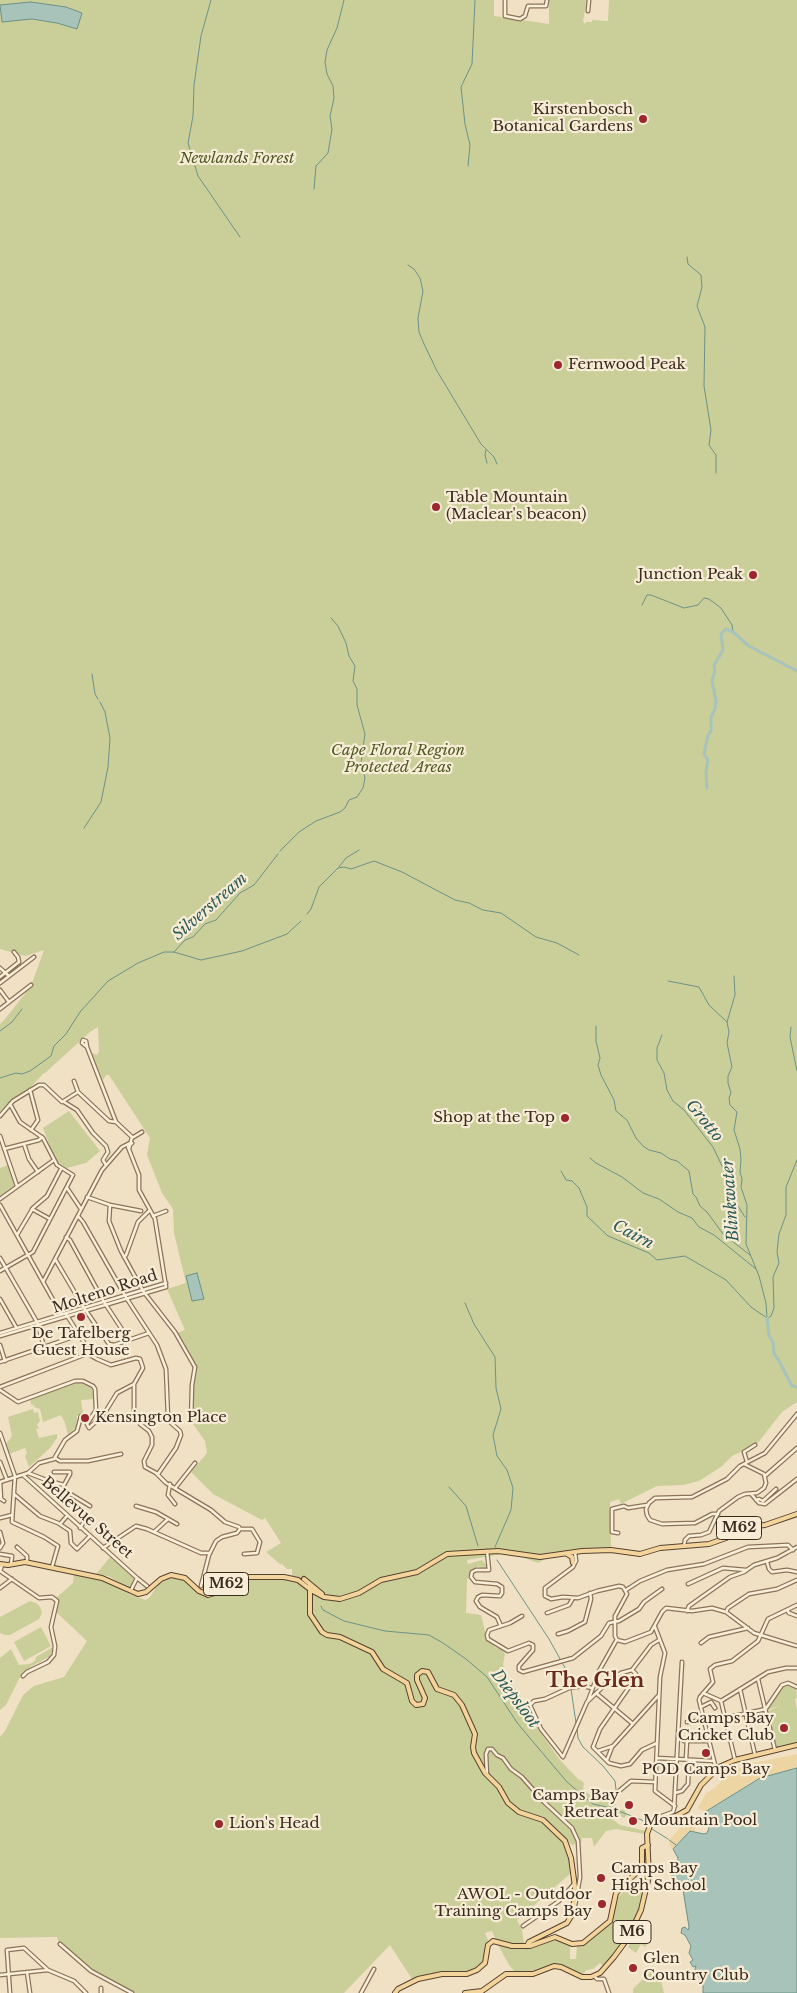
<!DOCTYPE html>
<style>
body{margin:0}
canvas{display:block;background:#f0e1c5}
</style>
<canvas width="797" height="1993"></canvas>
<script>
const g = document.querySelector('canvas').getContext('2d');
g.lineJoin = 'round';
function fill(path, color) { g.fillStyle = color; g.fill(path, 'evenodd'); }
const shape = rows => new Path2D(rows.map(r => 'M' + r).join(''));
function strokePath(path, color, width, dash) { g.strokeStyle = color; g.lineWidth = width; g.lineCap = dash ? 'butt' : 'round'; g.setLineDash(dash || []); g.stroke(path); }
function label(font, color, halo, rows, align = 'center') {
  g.font = font + ' "Libre Baskerville",serif'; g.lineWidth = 4.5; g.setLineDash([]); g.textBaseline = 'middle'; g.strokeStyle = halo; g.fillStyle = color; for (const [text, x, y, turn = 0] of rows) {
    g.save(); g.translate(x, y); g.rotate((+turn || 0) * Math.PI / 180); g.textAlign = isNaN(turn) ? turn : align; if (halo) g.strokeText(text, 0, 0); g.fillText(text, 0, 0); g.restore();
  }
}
const green = shape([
 [0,0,494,0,494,16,549,24,549,0,587,0,583,21,585,24,586,22,592,22,592,20,608,21,609,0,797,0,797,1402,782,1412,757,1444,732,1456,721,1467,699,1481,683,1485,657,1486,621,1504,619,1499,610,1502,611,1547,597,1548,585,1552,552,1555,538,1563,525,1558,520,1551,467,1560,468,1564,482,1560,488,1567,487,1569,483,1569,478,1566,470,1572,467,1580,466,1613,481,1615,487,1639,495,1645,494,1647,501,1649,505,1654,503,1664,507,1677,525,1703,536,1726,560,1760,579,1780,581,1780,584,1783,583,1789,589,1794,604,1800,612,1797,619,1809,624,1810,627,1815,624,1818,608,1810,605,1812,607,1815,620,1825,646,1831,645,1834,616,1829,606,1831,594,1847,592,1838,582,1838,581,1843,576,1839,575,1844,572,1845,565,1838,562,1839,566,1846,571,1873,517,1920,522,1930,524,1943,512,1945,496,1940,492,1931,488,1932,485,1933,488,1940,484,1961,477,1969,466,1972,440,1972,412,1979,390,1945,344,1993,133,1993,91,1970,58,1941,57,1937,0,1938,0,1737,5,1731,23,1695,34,1686,64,1677,87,1641,56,1612,58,1602,56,1598,73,1583,74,1573,106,1580,131,1595,146,1600,150,1597,159,1583,171,1578,184,1580,198,1594,211,1597,220,1593,234,1580,241,1578,292,1579,292,1569,287,1569,281,1563,281,1565,266,1552,281,1543,265,1518,262,1520,213,1494,191,1472,207,1453,205,1441,193,1424,193,1385,197,1373,196,1365,178,1333,185,1330,167,1289,186,1283,174,1233,173,1209,162,1193,147,1155,150,1138,109,1075,106,1075,103,1080,92,1053,97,1055,99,1051,98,1027,90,1032,45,1073,44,1073,29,1089,14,1099,0,1115,0,1024,5,1019,31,986,44,950,25,956,0,949],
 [69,1111,100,1151,86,1163,67,1168,56,1161,43,1128],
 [8,1165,15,1185,0,1196,0,1168],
 [76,1382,83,1383,92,1389,94,1399,81,1400,83,1413,77,1416,76,1427,68,1435,65,1423,61,1415,43,1422,40,1409,34,1407,34,1404,32,1406,30,1400],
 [33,1409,34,1413,38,1412,40,1421,37,1425,39,1428,36,1429,39,1438,57,1434,57,1438,50,1448,29,1467,25,1456,27,1453,25,1448,9,1454,6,1444,12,1436,8,1417],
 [111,1556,134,1578,130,1588,108,1576,96,1574],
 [30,1601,36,1603,40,1607,42,1613,39,1619,10,1635,5,1635,0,1633,0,1617],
 [41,1627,51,1646,24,1661,14,1642],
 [53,1647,53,1650,49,1657,30,1667,30,1670,21,1675,6,1705,0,1710,0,1658,11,1649,19,1665,30,1664,35,1661,36,1657],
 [787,1683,796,1687,797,1698,795,1699,797,1710,797,1744,777,1749,767,1712,780,1705,766,1711,766,1709,778,1689],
 [644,1848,646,1848,647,1869,641,1905,631,1930,618,1950,604,1967,600,1963,593,1969,586,1970,583,1975,552,1965,528,1972,515,1972,509,1965,497,1943,531,1948,555,1938,570,1945,570,1959,576,1959,577,1946,585,1944,610,1924,613,1919,616,1904,619,1896,637,1880,636,1877,637,1876,645,1876],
 [639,1923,644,1926,650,1940,645,1947,641,1944,636,1953,628,1947,633,1939,632,1938],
 [652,1970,660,1976,664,1993,633,1993,633,1989]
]);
const sand = shape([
 [797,1754,797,1768,755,1780,705,1812,698,1808,706,1793,715,1788,728,1774,749,1764],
 [694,1820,695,1831,688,1832,673,1849,669,1845,670,1839,682,1826]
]);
const water = shape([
 [31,2,66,7,82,13,77,29,57,23,32,19,2,22,0,5,31,2],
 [197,1273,204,1299,192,1301,186,1276,197,1273],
 [797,1768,797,1993,703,1993,703,1985,697,1974,694,1973,696,1966,693,1967,690,1962,693,1960,689,1953,691,1946,685,1935,681,1933,682,1928,685,1927,688,1930,689,1927,683,1890,677,1882,672,1883,672,1873,677,1866,678,1858,673,1849,690,1831,704,1834,707,1833,709,1828,706,1824,705,1812,726,1799,760,1778,797,1768]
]);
const stream = shape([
 [211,0,201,36,194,85,193,116,188,143,198,176,240,237],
 [468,166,470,145,465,124,461,87,472,64,475,0],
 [314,189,316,166,328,153,332,129,330,116,334,98,333,86,327,74,325,62,327,50,337,28,344,0],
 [687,257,688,264,701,275,702,287,697,306,705,327,704,386,711,430,709,445,716,455,716,473],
 [408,265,414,269,420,278,423,291,418,318,419,332,424,344,437,371,481,444,494,457,497,464],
 [486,450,485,455,487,463],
 [642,605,647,595,651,595,684,608,698,605,704,598,709,599,721,608,732,625,733,632],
 [92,674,95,694,98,699],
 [84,828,101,802,108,767,110,738,105,712,100,702],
 [280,851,299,832,316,821,340,812,345,808,349,800,357,797,363,788,365,778,361,763,365,734,357,705,357,689,353,681,355,666,349,656,346,643,338,626,331,618],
 [339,867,346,858,359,850],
 [307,914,311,909,319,887,338,868,344,867,351,869,374,861,402,872,455,900,469,903,483,910,501,913,536,937,557,943,579,955],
 [174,952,185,940,193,937,205,924,216,920,240,893,254,885,278,854],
 [734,976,735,995,727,1022,729,1032,727,1043,732,1067,728,1076,728,1083,731,1093,729,1098,730,1105,737,1112,734,1130,740,1149,741,1160,740,1172,742,1179,741,1187,747,1205,746,1244,759,1276,766,1303,767,1318],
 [668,981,699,987,709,1005,727,1022],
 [596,1026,596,1041,600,1058,598,1065,601,1075,614,1100,616,1111,627,1120,636,1138,643,1146,649,1150,661,1153,670,1159,677,1161,689,1171,693,1194,696,1197,700,1206,707,1212,723,1234,750,1255],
 [791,1027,790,1037,797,1071],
 [0,1031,12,1022,22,1009],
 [662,1035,657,1048,657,1060,664,1073,667,1090,673,1101,684,1110,713,1147,723,1168,729,1192,745,1217],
 [0,1078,16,1073,22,1074,30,1071,51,1056,54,1046,66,1034,80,1012,108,981,138,963,164,952,174,952,201,960,242,951,287,934,301,921],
 [590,1158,596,1163,622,1177,643,1193,659,1199,678,1212,692,1218,699,1227,714,1235,756,1269],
 [561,1171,566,1180,572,1181,579,1188,587,1207,587,1216,608,1236,649,1253,657,1260,685,1256,726,1280,751,1307,767,1318],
 [465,1303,474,1324,495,1357,496,1388,501,1409,493,1435,497,1456,507,1470,513,1488,511,1510,495,1547],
 [768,1318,771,1316,774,1308,773,1277,779,1263,777,1252,779,1234,786,1215,786,1187,797,1160],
 [449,1487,466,1506,478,1546],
 [497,1560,549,1639,569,1675,576,1723],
 [321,1606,323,1610,344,1621,385,1631,429,1635,443,1643,466,1659,487,1677,518,1724,567,1782,593,1804,611,1808,642,1820,647,1826],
 [577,1728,578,1738,583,1747,603,1766,615,1781,616,1790],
 [610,1808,612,1797],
 [652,1829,668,1839],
 [669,1840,676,1845]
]);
const river = shape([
 [707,788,706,772,708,760,704,754,708,735,711,731,711,717,715,709,716,701,712,681,715,671,714,665,723,650,721,634,726,629,733,632,749,646,797,671],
 [767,1318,769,1336,773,1342,774,1354,778,1359,792,1386,797,1387]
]);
const minor = shape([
 [505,0,505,16,520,19,525,16,528,6,546,6,547,0],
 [588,11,589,0],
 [0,968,9,976],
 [0,977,19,962,18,957,14,952],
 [0,983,34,957],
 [0,990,9,1002],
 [0,1009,31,985],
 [83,1040,86,1041,87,1047,82,1043,83,1040],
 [87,1047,116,1122,132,1137,129,1149],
 [74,1081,78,1092,109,1121,116,1122],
 [30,1090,38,1120,31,1130],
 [64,1102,77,1110,93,1133,106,1146,108,1152,103,1160,106,1165],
 [0,1116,13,1101,39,1085,44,1085,62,1102,78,1092],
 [0,1136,17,1186],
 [132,1138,142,1132],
 [24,1144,29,1159,38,1172],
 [4,1149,39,1140,42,1137],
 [67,1188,81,1209],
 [87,1197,110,1205,141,1211],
 [0,1199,54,1160],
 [0,1205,61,1314],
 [110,1205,109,1221,121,1251,143,1291,175,1332,195,1367,192,1385,191,1421],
 [32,1209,50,1219],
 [78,1216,83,1222,127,1299,157,1345,166,1369,168,1417,171,1423,180,1431,181,1435,176,1448,158,1474],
 [153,1216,166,1211],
 [17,1235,33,1208,47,1196,61,1169],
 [66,1237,70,1240,104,1302,129,1340],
 [124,1257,126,1255,138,1222,149,1211],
 [0,1258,37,1322,44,1347],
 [55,1259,84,1308,109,1344,114,1345,149,1333],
 [0,1271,33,1252,73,1175,57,1165,43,1138,20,1122,10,1104],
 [43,1282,102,1170,122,1147,130,1143],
 [0,1299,16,1327],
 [0,1333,166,1283],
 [0,1336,166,1287,155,1219,139,1190,139,1175,128,1147,132,1143],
 [0,1345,5,1361],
 [0,1362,79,1335],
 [134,1384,134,1411,140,1424,149,1431,152,1437,152,1445,144,1461,145,1467,156,1473,166,1483,211,1510,225,1522,239,1527,240,1529,237,1533,222,1537,216,1541,209,1555,201,1586],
 [0,1387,89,1353],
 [0,1390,18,1402,75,1381,83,1381,93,1386,95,1389,96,1410,87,1424,89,1428,104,1414,117,1393,134,1384,143,1368,140,1359,136,1358,111,1365,97,1359,90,1355,85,1344,66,1314],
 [0,1433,15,1476,12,1522,44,1537,58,1546,52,1567],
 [55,1458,60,1461,88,1461,121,1454],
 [0,1462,7,1480],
 [747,1462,744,1452,755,1445],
 [28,1473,49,1481,90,1506],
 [23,1475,137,1578,131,1590],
 [765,1476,797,1448],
 [49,1481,64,1485,70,1474,70,1472,54,1472],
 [0,1482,28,1473,39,1463,54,1459,65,1440,77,1431,81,1416,91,1418],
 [0,1482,1,1499,4,1501],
 [170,1484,168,1495,175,1504],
 [176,1487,195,1463],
 [14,1494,40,1516,58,1523,70,1531,71,1543,77,1549,90,1536],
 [752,1495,759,1503,765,1504,797,1479],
 [756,1500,759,1499,763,1501,776,1489],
 [136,1506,156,1512,177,1524],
 [718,1514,712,1514,695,1523,662,1524,650,1520,647,1515,646,1509,649,1503,655,1498,692,1497,727,1479,740,1466,765,1453,797,1414],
 [0,1518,12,1515],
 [60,1524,67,1516],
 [80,1528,85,1520],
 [240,1529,252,1529,260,1542,257,1553,244,1554],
 [0,1532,3,1543,0,1548],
 [154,1532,167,1520],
 [618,1533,612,1532,612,1509,624,1506,628,1508,647,1505],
 [684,1546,685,1540,689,1536,701,1535,709,1532,719,1511,738,1497,745,1494,757,1493,764,1488,766,1483,764,1474,744,1464],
 [17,1547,27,1556,27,1562],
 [103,1548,136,1526,147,1529,201,1553,210,1553],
 [487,1551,489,1570,476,1570,472,1572,471,1577,475,1582,497,1584,502,1587,502,1593,500,1596,482,1595,478,1597,476,1601,480,1607,497,1617,501,1626],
 [575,1552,576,1561,573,1567,545,1588,545,1596,551,1599,563,1597,578,1598,597,1591,619,1586,623,1587,627,1594,615,1616,615,1636,617,1640],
 [0,1554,12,1556,11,1564],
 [767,1562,769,1569,772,1572,787,1570,797,1572],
 [2,1565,0,1571,39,1598,52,1597,57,1601,51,1627,55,1646,54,1655,48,1662,27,1672,23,1676],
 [137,1578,147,1586],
 [688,1584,723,1568,746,1570],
 [0,1588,12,1579],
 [626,1590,640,1581,667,1570,704,1564,748,1547,788,1545,793,1550],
 [787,1610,789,1613,797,1616],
 [687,1611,689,1606,730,1577,744,1572,754,1565,777,1558,797,1547],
 [726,1612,728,1608,749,1594,777,1589,797,1580],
 [547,1613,569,1605,573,1598],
 [522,1616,510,1623,489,1630,487,1635,488,1639,508,1651,529,1643,533,1645,533,1650,519,1666,519,1670,523,1672,573,1658,601,1636,609,1623,619,1621,639,1609,644,1602,662,1589],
 [655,1627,665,1653,660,1677,655,1791,675,1806],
 [558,1634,568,1631,585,1622,591,1599,590,1593],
 [617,1640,625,1642,651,1632,662,1612,666,1608,692,1611,712,1608,726,1612,754,1633,797,1646],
 [701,1643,709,1637,748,1628],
 [632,1670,636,1674,634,1680,600,1729,593,1747,609,1763,621,1766,630,1764,642,1750,657,1743],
 [758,1679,775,1750],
 [592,1688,583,1686,569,1688,545,1699,534,1701,530,1705,541,1729,563,1757,587,1702,610,1680,621,1673,632,1670,651,1645,659,1640],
 [740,1689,755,1755],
 [596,1693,633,1724],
 [703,1693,721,1701],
 [588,1701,599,1671,616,1641],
 [721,1701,768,1672,786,1668,797,1668],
 [721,1701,735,1760],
 [701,1707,711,1702,715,1708],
 [767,1707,782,1685,788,1683,797,1687],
 [687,1722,725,1718,766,1709],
 [684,1741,709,1741],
 [598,1751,613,1746,659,1695],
 [657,1758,714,1761],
 [686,1759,687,1741],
 [607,1760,612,1747],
 [716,1769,699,1700,700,1697,713,1682,710,1669,715,1665,732,1661,758,1641,768,1619,797,1605],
 [487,1775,486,1754,488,1749,492,1749,497,1755,503,1758,511,1769,522,1777,544,1802,572,1828,578,1841,580,1877,575,1906],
 [675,1793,682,1791,688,1784,689,1760],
 [605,1796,619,1791,631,1781,655,1782],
 [659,1817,673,1812,674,1809,682,1662],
 [523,1926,559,1901,574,1884],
 [60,1944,91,1971,132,1993],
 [27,1972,30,1993],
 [0,1975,48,1970,74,1981,86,1993],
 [594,1976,597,1979,604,1979,609,1993],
 [10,1993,7,1950,24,1948,48,1970],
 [101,1993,101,1988],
 [361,1993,374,1969]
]);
const major = shape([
 [567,1554,572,1557,573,1563],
 [0,1564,8,1565,25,1562,102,1578,138,1594,146,1592,161,1579,171,1575,185,1578,199,1591,208,1595,218,1592,229,1581,237,1577,284,1577,298,1580,311,1590,324,1597,340,1599,359,1593,381,1580,417,1572,447,1554,498,1551,540,1557,582,1551,611,1550,640,1554,660,1548,709,1544,726,1538,739,1528,765,1525,797,1514],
 [304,1579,322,1594],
 [310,1585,310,1614,322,1632,327,1635,340,1637,372,1652,383,1669,407,1683,412,1701,416,1705,423,1704,425,1698,417,1680,417,1675,422,1671,428,1672,437,1689,454,1695,462,1705,475,1734,473,1747,474,1753,485,1773,499,1787,508,1803,519,1812,543,1820,565,1841,571,1858,575,1887,573,1913,567,1923,529,1942,527,1946],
 [395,1993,398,1989,418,1979,442,1974,467,1974,477,1970,485,1963,488,1945,493,1941,512,1946,530,1946,555,1937,572,1944,583,1943,610,1921,616,1893,639,1870,642,1864,642,1848,648,1845],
 [465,1993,482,1991,506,1974,533,1974,554,1966,561,1967,582,1977,591,1977,600,1973,614,1957,628,1938,641,1910,649,1876,647,1834,651,1823,659,1818,676,1816,687,1810,701,1785,719,1767,735,1760,797,1745]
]);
const markers = [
 [643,119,5,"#9c282e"],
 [558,365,5,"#9c282e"],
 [436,507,5,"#9c282e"],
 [753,575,5,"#9c282e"],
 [565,1118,5,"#9c282e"],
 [81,1317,5,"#9c282e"],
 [85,1418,5,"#9c282e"],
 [784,1728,5,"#9c282e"],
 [706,1753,5,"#9c282e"],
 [629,1805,5,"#9c282e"],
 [633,1821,5,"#9c282e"],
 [219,1824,5,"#9c282e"],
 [601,1878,5,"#9c282e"],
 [602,1904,5,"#9c282e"],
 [633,1968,5,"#9c282e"]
];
const shields = [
 [739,1528,45],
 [226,1584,45],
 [632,1932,38]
];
const shieldNames = [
 ["M62",739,1528],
 ["M62",226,1584],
 ["M6",632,1932]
];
const poiNames = [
 ["Kirstenbosch",633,110,"right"],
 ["Botanical Gardens",633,127,"right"],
 ["Fernwood Peak",568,365],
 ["Table Mountain",446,498],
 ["(Maclear's beacon)",446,515],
 ["Junction Peak",743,575,"right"],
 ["Shop at the Top",555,1118,"right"],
 ["De Tafelberg",81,1334,"center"],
 ["Guest House",81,1351,"center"],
 ["Kensington Place",95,1418],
 ["Camps Bay",774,1719,"right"],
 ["Cricket Club",774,1736,"right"],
 ["POD Camps Bay",706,1770,"center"],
 ["Camps Bay",619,1796,"right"],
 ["Retreat",619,1813,"right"],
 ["Mountain Pool",643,1821],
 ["Lion's Head",229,1824],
 ["Camps Bay",611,1869],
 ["High School",611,1886],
 ["AWOL - Outdoor",592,1895,"right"],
 ["Training Camps Bay",592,1912,"right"],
 ["Glen",643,1959],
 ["Country Club",643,1976]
];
const parkNames = [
 ["Newlands Forest",237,159],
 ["Cape Floral Region",398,751],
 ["Protected Areas",398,768]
];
const streetNames = [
 ["Molteno Road",105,1292,-18],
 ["Bellevue Street",87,1518,41]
];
const waterNames = [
 ["Silverstream",210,907,-41],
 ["Grotto",704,1121,51],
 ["Blinkwater",731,1200,-94],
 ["Cairn",633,1235,28],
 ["Diepsloot",515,1699,53]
];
const districtNames = [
 ["The Glen",595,1681]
];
fill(green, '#cace98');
fill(sand, '#ecd5a2');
fill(water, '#a7c3ba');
strokePath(water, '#6d9287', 1);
strokePath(stream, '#6d9287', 1);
strokePath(river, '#a7c3ba', 3);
strokePath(minor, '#8b735a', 5);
strokePath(major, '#59412f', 6);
strokePath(minor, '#faefd9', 2.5);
strokePath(major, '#f3d59c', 4);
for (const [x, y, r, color] of markers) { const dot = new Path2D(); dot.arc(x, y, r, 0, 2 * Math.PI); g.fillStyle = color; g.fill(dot); strokePath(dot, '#f7ecd5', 2); }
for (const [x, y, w] of shields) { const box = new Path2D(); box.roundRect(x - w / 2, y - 11.5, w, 23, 4); g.fillStyle = '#f7ecd5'; g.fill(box); strokePath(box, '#3b2b1f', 1); }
label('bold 14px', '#3b2b1f', null, shieldNames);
label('15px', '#3b2b1f', '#f7ecd5', poiNames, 'left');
label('italic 15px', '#4d5825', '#f7ecd5', parkNames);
label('15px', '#3b2b1f', '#f7ecd5', streetNames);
label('italic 16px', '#2e5b57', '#f7ecd5', waterNames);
label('bold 20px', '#692a1d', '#f7ecd5', districtNames);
</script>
